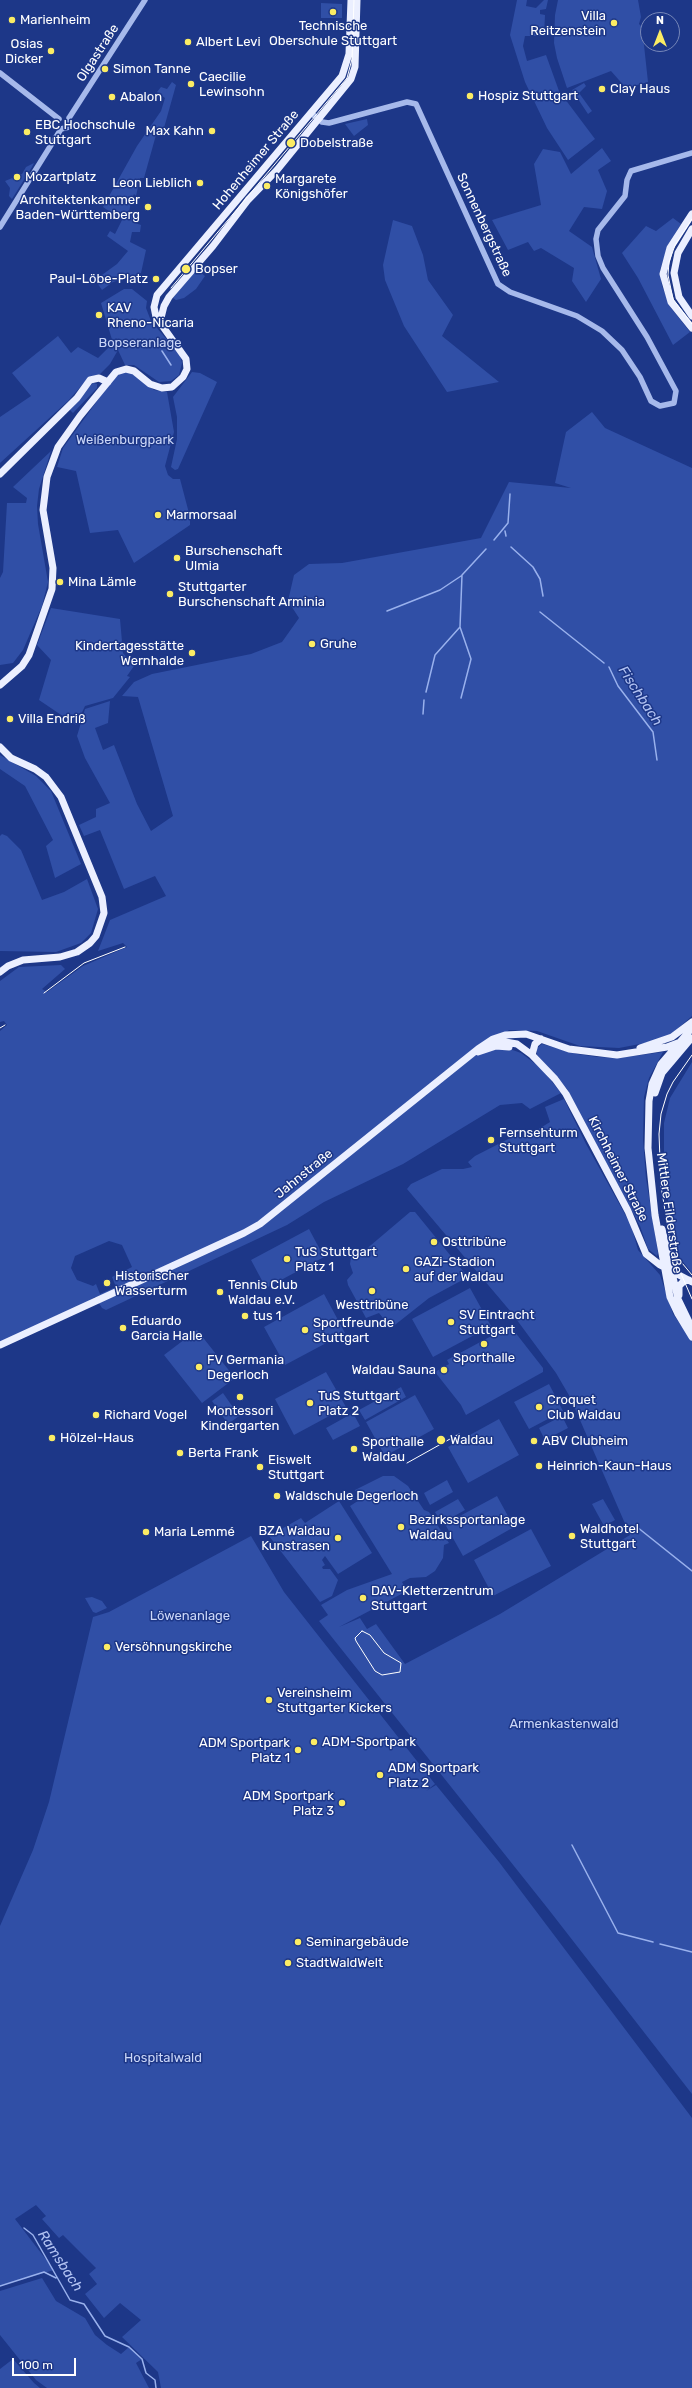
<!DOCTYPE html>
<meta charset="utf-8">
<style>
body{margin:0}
#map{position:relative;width:692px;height:2388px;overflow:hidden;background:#1d3788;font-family:Rubik,sans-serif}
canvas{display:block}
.north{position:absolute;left:640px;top:12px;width:40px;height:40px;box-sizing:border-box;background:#1d3788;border:1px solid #7787b8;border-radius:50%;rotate:0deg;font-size:11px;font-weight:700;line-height:16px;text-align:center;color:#fff}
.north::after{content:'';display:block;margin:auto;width:14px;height:18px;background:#fbec64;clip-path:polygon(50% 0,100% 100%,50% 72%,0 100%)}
.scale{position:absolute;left:12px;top:2358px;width:64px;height:18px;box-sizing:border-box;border:2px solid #fff;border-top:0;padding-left:5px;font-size:12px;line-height:14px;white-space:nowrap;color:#fff;-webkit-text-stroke:3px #1d3788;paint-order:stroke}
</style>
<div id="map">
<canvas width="692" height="2388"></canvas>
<div class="north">N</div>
<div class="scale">100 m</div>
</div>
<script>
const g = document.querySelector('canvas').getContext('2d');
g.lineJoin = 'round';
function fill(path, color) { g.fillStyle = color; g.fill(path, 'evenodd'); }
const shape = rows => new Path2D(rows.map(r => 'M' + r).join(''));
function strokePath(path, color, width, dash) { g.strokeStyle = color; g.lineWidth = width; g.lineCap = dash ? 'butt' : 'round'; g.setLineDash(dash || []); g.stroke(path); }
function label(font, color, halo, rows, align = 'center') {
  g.font = font + ' Rubik,sans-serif'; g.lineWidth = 3; g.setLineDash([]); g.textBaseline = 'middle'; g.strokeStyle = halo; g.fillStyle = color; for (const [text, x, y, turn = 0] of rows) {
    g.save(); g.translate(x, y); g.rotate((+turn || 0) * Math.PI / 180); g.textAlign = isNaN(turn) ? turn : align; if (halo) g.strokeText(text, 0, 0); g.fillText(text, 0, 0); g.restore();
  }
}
const green = shape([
 [517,0,527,0,526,6,536,8,544,0,548,0,546,9,540,10,540,14,545,15,544,36,525,36,523,46,527,61,546,55,559,91,595,139,568,160,547,128,525,82,510,35],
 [558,0,638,0,641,17,639,24,642,27,648,82,626,88,611,71,567,88,557,58,554,43,555,15],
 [321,3,342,4,342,18,321,18],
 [172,82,176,85,162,135,156,135,144,178,140,178,136,196,134,194,131,200,129,214,133,216,132,222,141,225,140,232,132,232,130,242,146,250,141,273,113,282,102,290,95,280,117,264,128,251,107,236,110,231,115,234,122,220,103,207,137,146,161,111,165,98,157,92,161,87,167,89],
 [584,83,586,86,579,93,592,111,588,114,572,90],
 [367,119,368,125,354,136,345,124],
 [602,148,611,161,598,170,607,191,602,209,584,207,569,231,592,247,601,279,586,302,572,281,574,268,541,248,534,251,528,242,508,250,492,220,541,205,534,164,543,149,560,152,571,174],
 [34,163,32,167,12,199,9,196,10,188,5,181,22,174,26,167],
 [673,218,681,224,668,245,660,270,662,286,671,308,690,332,673,345,638,278,622,253,646,226,656,231],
 [393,220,412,226,423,255,428,280,453,315,442,336,499,382,447,392,404,326,385,280,383,265],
 [196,269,205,276,196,289,184,298,176,300,173,298],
 [124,289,132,289,147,301,146,308,151,321,180,355,182,363,179,375,171,381,159,382,134,365,125,365,118,350,110,364,100,374,89,377,68,401,0,463,0,417,31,396,12,373,58,336,71,353,78,347,98,358,113,343,101,303],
 [122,372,130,372,154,390,167,392,174,432,165,466,168,475,173,479,180,479,190,517,190,525,134,563,118,530,90,533,76,471,57,467,63,448,113,379],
 [192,372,200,373,217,382,178,469,175,470,171,467,177,439,177,417,173,397],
 [93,383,97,384,97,388,73,413,68,408],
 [592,412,605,428,692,468,692,1016,666,1039,619,1048,580,1046,537,1031,509,1030,496,1041,507,1048,521,1053,541,1068,561,1093,530,1109,522,1103,500,1105,403,1164,324,1202,287,1225,106,1310,102,1308,95,1297,71,1311,0,1343,0,1031,7,1025,4,1021,0,1022,0,981,19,967,61,965,65,969,42,989,47,992,83,966,127,947,123,943,98,951,110,920,166,896,155,876,124,889,100,830,84,836,79,825,96,817,96,809,110,803,85,758,77,736,85,709,110,701,108,723,95,728,103,750,114,745,137,804,151,831,173,816,138,697,122,696,134,682,152,674,251,654,282,642,299,618,288,601,294,575,309,564,342,563,481,538,509,482,571,488,555,483,566,432],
 [109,1241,122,1245,132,1267,112,1277,116,1287,100,1294,96,1284,93,1286,77,1280,71,1268,75,1256],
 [51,451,39,489,37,506,38,524,48,582,42,606,23,650,13,663,0,665,0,578,3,572,7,503,26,503,27,498,13,487],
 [51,608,120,619,123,653,134,666,127,676,130,677,113,698,85,706,76,725,39,700,51,660,37,645],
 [0,755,36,776,51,791,81,864,55,878,46,846,53,840,25,786,0,769],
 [2,834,7,836,21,850,42,900,64,892,87,879,98,909,91,933,81,943,56,952,0,951,0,836],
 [542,1044,577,1054,598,1057,619,1058,663,1052,649,1078,644,1097,643,1140,646,1178,658,1253,657,1256,648,1249,640,1226,567,1089,537,1055,537,1048],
 [692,1062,692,1273,676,1253,670,1220,664,1157,664,1123,670,1098],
 [564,1099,586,1144,631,1225,638,1250,660,1275,673,1314,692,1341,692,2094,549,1910,319,1621,328,1615,321,1605,347,1590,392,1574,350,1506,361,1499,355,1490,383,1476,394,1476,408,1486,424,1510,429,1512,449,1543,444,1545,443,1558,435,1571,426,1577,410,1578,402,1582,407,1591,339,1627,360,1618,367,1629,376,1624,405,1664,500,1614,630,1535,570,1397,556,1373,511,1312,407,1189,411,1184,442,1169,463,1169,472,1167,468,1162,475,1156,518,1134,524,1138,550,1122,545,1107],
 [410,1212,415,1212,468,1277,429,1298,391,1328,379,1313,366,1318,348,1285,347,1280,353,1273,350,1264,351,1257,359,1251,364,1251],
 [309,1229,324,1257,266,1288,251,1260],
 [470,1288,491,1326,433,1357,412,1319],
 [324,1294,345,1333,285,1365,264,1327],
 [508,1327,511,1327,543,1368,543,1372,466,1415,461,1405,435,1372,449,1364,447,1360],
 [197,1330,235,1378,202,1403,164,1355],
 [326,1372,346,1407,294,1435,275,1399],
 [549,1384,563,1411,529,1429,514,1402],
 [401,1387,406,1397,365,1420,359,1410],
 [223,1393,239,1416,228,1424,212,1401],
 [415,1395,434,1429,385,1456,366,1422],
 [353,1413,360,1426,333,1440,326,1428],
 [562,1416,568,1428,545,1440,539,1428],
 [499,1419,519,1455,468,1483,448,1447],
 [447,1480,453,1492,430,1505,424,1493],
 [497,1496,514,1527,463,1556,445,1524],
 [458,1499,465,1510,442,1523,435,1512],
 [603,1499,615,1520,604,1526,592,1504],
 [339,1501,372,1553,338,1574,325,1556,322,1560,325,1565,322,1567,323,1569,330,1569,338,1580,332,1596,320,1602,269,1536,301,1518,305,1523],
 [531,1529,551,1566,493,1596,474,1560],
 [251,1536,284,1592,435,1784,426,1791,436,1785,499,1862,692,2118,692,2388,161,2388,158,2372,122,2337,141,2320,120,2303,104,2318,85,2294,97,2284,89,2274,96,2268,63,2235,59,2238,42,2219,46,2216,36,2205,15,2219,54,2270,0,2286,0,1926,33,1850,49,1802,93,1617,109,1612],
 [92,1597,102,1601,107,1608,96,1613,93,1612,85,1598],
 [42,2278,56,2301,85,2318,95,2335,107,2345,121,2354,129,2347,142,2359,136,2363,149,2388,47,2388,36,2380,0,2335,0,2291],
 [13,2359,34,2383,40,2388,0,2388,0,2369]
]);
const stream = shape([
 [162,351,171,365],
 [505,531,506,536],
 [494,540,508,523,510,494],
 [511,547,533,567,540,579,543,596],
 [387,611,440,590,461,576],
 [540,612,604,663],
 [460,627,471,659,461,698],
 [609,667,618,686,653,732,657,760],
 [426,692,435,655,460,627,462,575,486,549],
 [423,714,424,700],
 [637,1527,692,1571],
 [572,1845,618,1933,653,1942],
 [660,1944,692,1952],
 [24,2228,33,2235,70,2300,84,2304,105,2336,129,2347,142,2359,146,2373,155,2380,156,2388],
 [0,2286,44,2272,56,2278]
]);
const minor = shape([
 [0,73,59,119],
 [311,113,322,122,329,123,407,102,416,104,498,284,510,292,577,316,602,331,622,350,640,377,651,401,660,406,674,403,676,391,647,337,603,268,598,256,596,239,598,230,625,196,627,180,631,171,692,153],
 [69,118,145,0],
 [61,129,69,127,69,118],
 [0,227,61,129]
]);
const major = shape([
 [692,214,670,248,663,274,671,302,692,328],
 [692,229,678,253,674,273,679,297,692,316],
 [160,322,164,306,169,297,213,246,248,200,277,170,351,79,355,67,357,0],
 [0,474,77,398,90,380,99,378,108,382],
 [0,685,22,666,29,655,52,589,53,568,43,510,47,477,58,447,80,416,116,372,126,369,134,371,150,384,162,388,172,387,183,377,187,369,186,359,156,317,154,307,157,295,342,76,349,54,351,0],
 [0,747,11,758,35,769,46,777,61,797,102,897,104,913,96,936,90,943,77,952,60,957,23,960,8,966,0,972],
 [692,1028,661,1064,652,1084,649,1101,648,1148,655,1215,670,1297,678,1314,692,1337],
 [494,1040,517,1044,532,1055,555,1079,566,1094,628,1211,646,1254,660,1265,692,1282],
 [640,1048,672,1037,692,1022],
 [478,1052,496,1046,509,1047],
 [532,1055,535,1044,541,1039],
 [655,1093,662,1073,689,1041],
 [662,1229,678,1299,692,1328],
 [679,1295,679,1286,684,1281,689,1280],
 [0,1345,244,1233,260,1224,478,1049,493,1039,505,1035,526,1034,569,1049,617,1055,667,1047,691,1038]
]);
const tram = shape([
 [692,219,675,245,669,262,668,275,673,299,692,324],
 [171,288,347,78,352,59,354,0],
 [44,993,84,963,125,947],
 [0,1028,5,1025],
 [692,1055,673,1082,667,1094,661,1114,659,1134,661,1186,672,1253,692,1299],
 [677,1257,692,1275],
 [407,1463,459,1434],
 [362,1631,370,1635,384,1653,401,1663,400,1672,382,1675,375,1671,356,1641,355,1638,362,1631]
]);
const markers = [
 [333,12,4,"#fbec64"],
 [12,20,4,"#fbec64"],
 [614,23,4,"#fbec64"],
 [188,42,4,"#fbec64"],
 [51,51,4,"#fbec64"],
 [105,69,4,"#fbec64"],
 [191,84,4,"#fbec64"],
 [602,89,4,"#fbec64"],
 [470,96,4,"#fbec64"],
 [112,97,4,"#fbec64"],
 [212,131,4,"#fbec64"],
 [27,132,4,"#fbec64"],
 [291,143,5,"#fbec64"],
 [17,177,4,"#fbec64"],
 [200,183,4,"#fbec64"],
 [267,186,4,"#fbec64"],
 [148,207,4,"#fbec64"],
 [186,269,5,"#fbec64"],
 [156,279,4,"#fbec64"],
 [99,315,4,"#fbec64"],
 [158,515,4,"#fbec64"],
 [177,558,4,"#fbec64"],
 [60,582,4,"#fbec64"],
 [170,594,4,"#fbec64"],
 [312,644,4,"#fbec64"],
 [192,653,4,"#fbec64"],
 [10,719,4,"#fbec64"],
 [491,1140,4,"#fbec64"],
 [434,1242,4,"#fbec64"],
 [287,1259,4,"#fbec64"],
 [406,1269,4,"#fbec64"],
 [107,1283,4,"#fbec64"],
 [372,1291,4,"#fbec64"],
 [220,1292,4,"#fbec64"],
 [245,1316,4,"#fbec64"],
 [451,1322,4,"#fbec64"],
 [123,1328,4,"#fbec64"],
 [305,1330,4,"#fbec64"],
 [484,1344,4,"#fbec64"],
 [199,1367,4,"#fbec64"],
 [444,1370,4,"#fbec64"],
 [240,1397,4,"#fbec64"],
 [310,1403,4,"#fbec64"],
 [539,1407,4,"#fbec64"],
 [96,1415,4,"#fbec64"],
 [52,1438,4,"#fbec64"],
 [441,1440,5,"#fbec64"],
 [534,1441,4,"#fbec64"],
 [354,1449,4,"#fbec64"],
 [180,1453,4,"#fbec64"],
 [539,1466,4,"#fbec64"],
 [260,1467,4,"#fbec64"],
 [277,1496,4,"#fbec64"],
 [401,1527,4,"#fbec64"],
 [146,1532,4,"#fbec64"],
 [572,1536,4,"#fbec64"],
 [338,1538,4,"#fbec64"],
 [363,1598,4,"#fbec64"],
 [107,1647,4,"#fbec64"],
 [269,1700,4,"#fbec64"],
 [314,1742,4,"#fbec64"],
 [298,1750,4,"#fbec64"],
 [380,1775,4,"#fbec64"],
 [342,1803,4,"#fbec64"],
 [298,1942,4,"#fbec64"],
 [288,1963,4,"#fbec64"]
];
const poiNames = [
 ["Villa",606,16,"right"],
 ["Reitzenstein",606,31,"right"],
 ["Marienheim",20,20],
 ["Technische",333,26,"center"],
 ["Oberschule Stuttgart",333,41,"center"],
 ["Albert Levi",196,42],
 ["Osias",43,44,"right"],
 ["Dicker",43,59,"right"],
 ["Simon Tanne",113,69],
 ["Caecilie",199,77],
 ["Lewinsohn",199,92],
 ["Clay Haus",610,89],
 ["Hospiz Stuttgart",478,96],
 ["Abalon",120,97],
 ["EBC Hochschule",35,125],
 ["Stuttgart",35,140],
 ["Max Kahn",204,131,"right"],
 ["Dobelstraße",300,143],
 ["Mozartplatz",25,177],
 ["Margarete",275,179],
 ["Königshöfer",275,194],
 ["Leon Lieblich",192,183,"right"],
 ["Architektenkammer",140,200,"right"],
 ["Baden-Württemberg",140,215,"right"],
 ["Bopser",195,269],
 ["Paul-Löbe-Platz",148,279,"right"],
 ["KAV",107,308],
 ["Rheno-Nicaria",107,323],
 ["Marmorsaal",166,515],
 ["Burschenschaft",185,551],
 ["Ulmia",185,566],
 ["Mina Lämle",68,582],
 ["Stuttgarter",178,587],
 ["Burschenschaft Arminia",178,602],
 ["Gruhe",320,644],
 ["Kindertagesstätte",184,646,"right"],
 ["Wernhalde",184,661,"right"],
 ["Villa Endriß",18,719],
 ["Fernsehturm",499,1133],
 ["Stuttgart",499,1148],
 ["Osttribüne",442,1242],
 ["TuS Stuttgart",295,1252],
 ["Platz 1",295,1267],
 ["GAZi-Stadion",414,1262],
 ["auf der Waldau",414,1277],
 ["Historischer",115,1276],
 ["Wasserturm",115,1291],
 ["Tennis Club",228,1285],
 ["Waldau e.V.",228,1300],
 ["Westtribüne",372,1305,"center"],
 ["SV Eintracht",459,1315],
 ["Stuttgart",459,1330],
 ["tus 1",253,1316],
 ["Eduardo",131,1321],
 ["Garcia Halle",131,1336],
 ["Sportfreunde",313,1323],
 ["Stuttgart",313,1338],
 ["Sporthalle",484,1358,"center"],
 ["FV Germania",207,1360],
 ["Degerloch",207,1375],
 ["Waldau Sauna",436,1370,"right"],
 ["TuS Stuttgart",318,1396],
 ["Platz 2",318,1411],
 ["Croquet",547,1400],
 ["Club Waldau",547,1415],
 ["Montessori",240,1411,"center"],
 ["Kindergarten",240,1426,"center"],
 ["Richard Vogel",104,1415],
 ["Hölzel-Haus",60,1438],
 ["Waldau",450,1440],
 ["ABV Clubheim",542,1441],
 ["Sporthalle",362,1442],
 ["Waldau",362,1457],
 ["Berta Frank",188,1453],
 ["Eiswelt",268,1460],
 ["Stuttgart",268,1475],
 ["Heinrich-Kaun-Haus",547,1466],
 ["Waldschule Degerloch",285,1496],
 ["Bezirkssportanlage",409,1520],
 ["Waldau",409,1535],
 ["Waldhotel",580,1529],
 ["Stuttgart",580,1544],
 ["BZA Waldau",330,1531,"right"],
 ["Kunstrasen",330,1546,"right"],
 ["Maria Lemmé",154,1532],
 ["DAV-Kletterzentrum",371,1591],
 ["Stuttgart",371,1606],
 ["Versöhnungskirche",115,1647],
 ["Vereinsheim",277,1693],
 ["Stuttgarter Kickers",277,1708],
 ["ADM-Sportpark",322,1742],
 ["ADM Sportpark",290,1743,"right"],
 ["Platz 1",290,1758,"right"],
 ["ADM Sportpark",388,1768],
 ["Platz 2",388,1783],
 ["ADM Sportpark",334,1796,"right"],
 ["Platz 3",334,1811,"right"],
 ["Seminargebäude",306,1942],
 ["StadtWaldWelt",296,1963]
];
const streetNames = [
 ["Olgastraße",98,53,-57],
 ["Hohenheimer Straße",256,160,-50],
 ["Sonnenbergstraße",484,225,65],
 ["Kirchheimer Straße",618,1169,63],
 ["Jahnstraße",304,1174,-39],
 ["Mittlere Filderstraße",669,1213,82]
];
const parkNames = [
 ["Bopseranlage",140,343],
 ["Weißenburgpark",125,440],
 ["Löwenanlage",190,1616],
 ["Armenkastenwald",564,1724],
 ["Hospitalwald",163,2058]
];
const waterNames = [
 ["Fischbach",640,696,57],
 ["Ramsbach",60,2261,57]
];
fill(green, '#304fa6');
strokePath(stream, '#99b1ed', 1.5);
strokePath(minor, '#a6b9eb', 5.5);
strokePath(major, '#ebefff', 7);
strokePath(tram, '#fff', 1);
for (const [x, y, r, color] of markers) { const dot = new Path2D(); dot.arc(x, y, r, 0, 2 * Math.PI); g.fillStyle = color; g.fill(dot); strokePath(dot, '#1d3788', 1.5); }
label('13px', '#fff', '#1d3788', poiNames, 'left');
label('13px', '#fff', '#1d3788', streetNames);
label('13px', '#cbd7f8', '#1d3788', parkNames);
label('italic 14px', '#b2c3f3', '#1d3788', waterNames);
</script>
